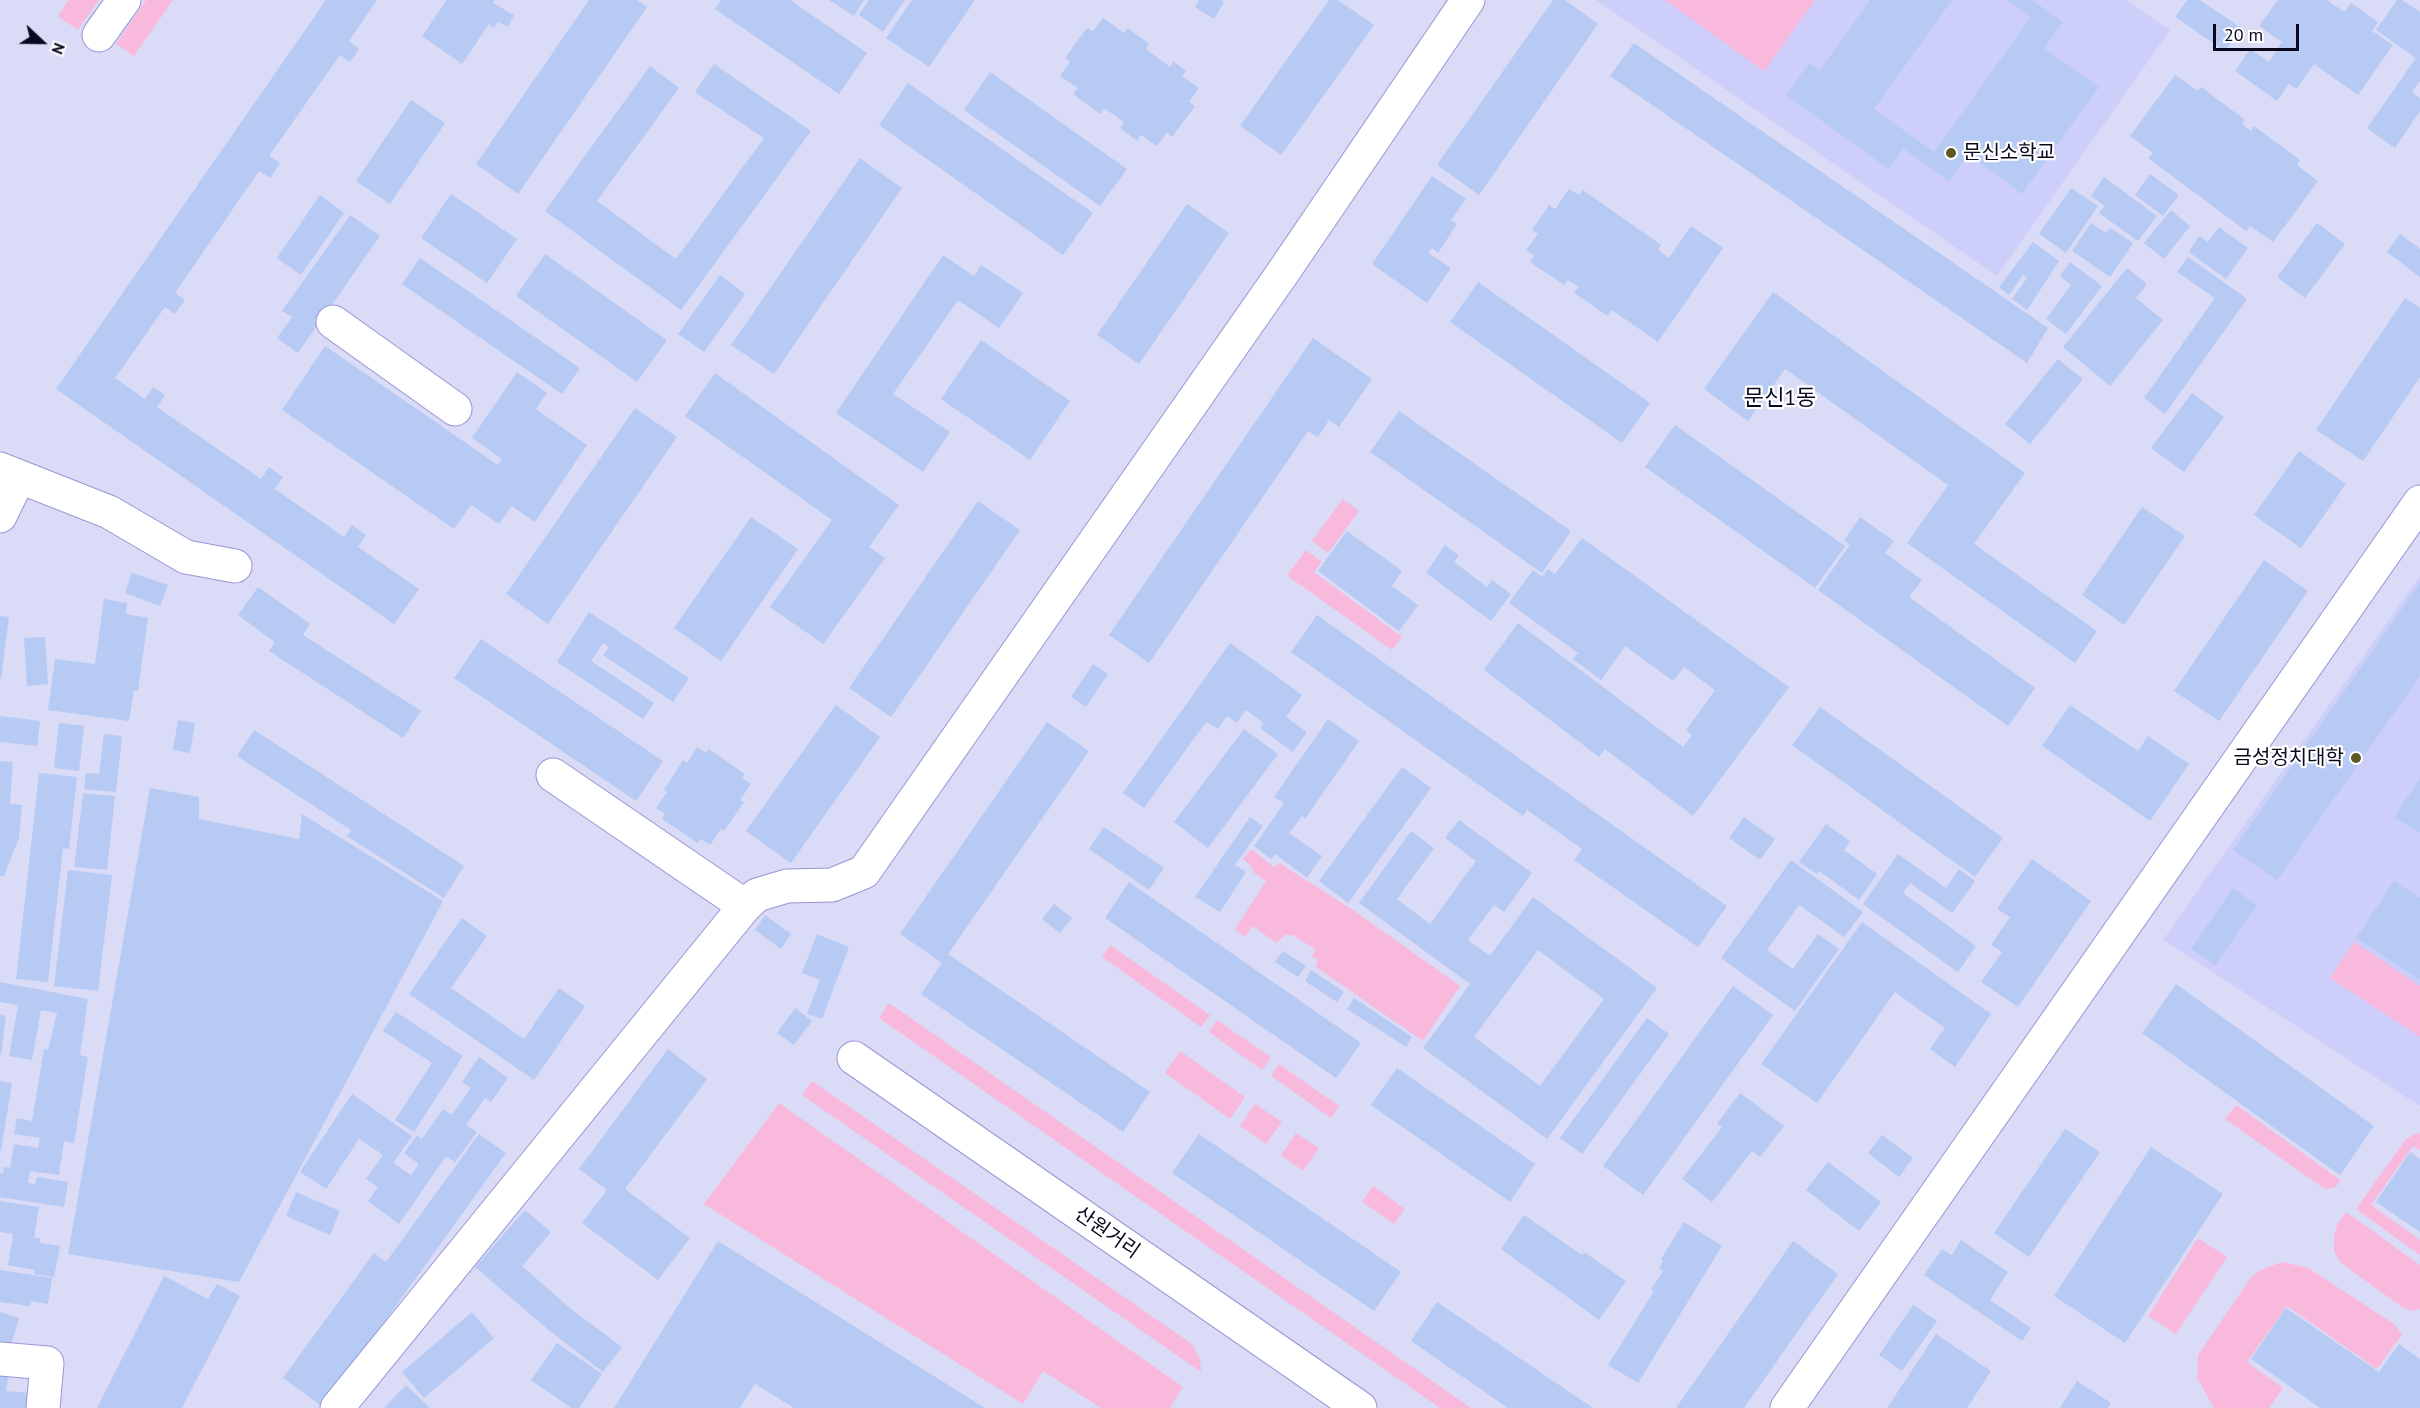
<!DOCTYPE html>
<meta charset="utf-8">
<style>
body{margin:0}
#map{position:relative;width:2420px;height:1408px;overflow:hidden;background:#dadbf6;font-family:"PT Sans",sans-serif}
canvas{display:block}
.north{position:absolute;left:12px;top:12px;width:60px;height:60px;-webkit-text-stroke:4px #fff;paint-order:stroke;rotate:112deg;font-size:16px;font-weight:700;line-height:24px;text-align:center;color:#0a081e}
.north::after{content:'';display:block;margin:auto;width:21px;height:27px;background:#0a081e;clip-path:polygon(50% 0,100% 100%,50% 72%,0 100%)}
.scale{position:absolute;left:2213px;top:24px;width:86px;height:27px;box-sizing:border-box;border:3px solid #0a081e;border-top:0;padding-left:8px;font-size:18px;line-height:21px;white-space:nowrap;color:#0a081e;-webkit-text-stroke:4px #fff;paint-order:stroke}
</style>
<div id="map">
<canvas width="2420" height="1408"></canvas>
<div class="north">N</div>
<div class="scale">20 m</div>
</div>
<script>
const g = document.querySelector('canvas').getContext('2d');
g.lineJoin = 'round';
function fill(path, color) { g.fillStyle = color; g.fill(path, 'evenodd'); }
const shape = rows => new Path2D(rows.map(r => 'M' + r).join(''));
function strokePath(path, color, width, dash) { g.strokeStyle = color; g.lineWidth = width; g.lineCap = dash ? 'butt' : 'round'; g.setLineDash(dash || []); g.stroke(path); }
function label(font, color, halo, rows, align = 'center') {
  g.font = font + ' "PT Sans","Noto Sans KR",sans-serif'; g.lineWidth = 4.5; g.setLineDash([]); g.textBaseline = 'middle'; g.strokeStyle = halo; g.fillStyle = color; for (const [text, x, y, turn = 0] of rows) {
    g.save(); g.translate(x, y); g.rotate((+turn || 0) * Math.PI / 180); g.textAlign = isNaN(turn) ? turn : align; if (halo) g.strokeText(text, 0, 0); g.fillText(text, 0, 0); g.restore();
  }
}
const built = shape([
 [1596,0,2126,0,2170,30,1997,276],
 [2420,576,2420,1106,2163,940]
]);
const green = shape([
 [69,0,99,0,78,30,58,16],
 [146,0,173,0,134,56,116,44],
 [1665,0,1815,0,1764,71],
 [1343,499,1359,511,1328,553,1312,541],
 [1306,550,1322,562,1314,572,1402,637,1392,650,1289,577,1288,574],
 [1251,849,1274,867,1279,863,1353,910,1460,986,1423,1041,1316,967,1318,960,1312,956,1316,950,1293,935,1285,935,1276,943,1253,926,1245,937,1235,929,1266,881,1253,872,1252,867,1243,859],
 [2354,942,2420,986,2420,1037,2330,978],
 [1110,945,1210,1015,1201,1027,1102,957],
 [889,1003,1471,1408,1440,1408,879,1018],
 [1217,1020,1271,1057,1262,1070,1209,1032],
 [1180,1051,1245,1097,1230,1119,1165,1073],
 [1279,1064,1339,1106,1331,1118,1271,1076],
 [812,1081,1192,1344,1200,1359,1201,1372,802,1095],
 [779,1103,1183,1387,1170,1408,1101,1408,1043,1371,1023,1404,704,1204],
 [1255,1104,1282,1122,1266,1144,1240,1126],
 [2236,1105,2340,1180,2336,1187,2325,1189,2319,1185,2225,1119],
 [1296,1133,1319,1148,1303,1171,1281,1155],
 [2417,1133,2420,1134,2420,1150,2413,1146,2371,1205,2420,1240,2420,1255,2356,1209,2406,1139],
 [1373,1186,1405,1209,1394,1224,1362,1202],
 [2346,1212,2420,1265,2420,1309,2413,1311,2402,1307,2341,1263,2334,1252,2334,1236,2337,1225],
 [2198,1238,2227,1257,2176,1334,2148,1316],
 [2282,1262,2308,1268,2394,1324,2402,1334,2377,1369,2287,1306,2247,1362,2283,1388,2269,1408,2214,1408,2197,1378,2198,1355,2252,1276,2263,1269]
]);
const building = shape([
 [326,0,377,0,349,41,359,49,350,62,340,55,269,156,280,163,270,178,259,171,175,293,185,300,175,314,165,307,115,378,145,399,153,387,165,395,157,407,261,479,269,467,283,477,275,489,344,537,352,525,366,535,358,547,419,589,394,624,56,389],
 [447,0,495,0,493,3,514,15,508,27,498,22,494,28,489,24,462,64,422,36],
 [589,0,637,0,647,7,518,194,476,164],
 [721,0,790,0,867,53,839,94,715,9],
 [829,0,864,0,854,16],
 [869,0,905,0,883,32,859,15],
 [912,0,975,0,929,67,886,38],
 [1199,0,1221,0,1224,2,1214,19,1195,7],
 [1329,0,1338,0,1374,25,1281,155,1240,126],
 [1553,0,1565,0,1598,24,1479,195,1437,165],
 [1870,0,1952,0,1874,109,1934,152,2031,17,2007,0,2032,0,2063,22,2044,48,2099,87,2022,194,1968,154,1949,181,1903,148,1889,169,1786,95,1809,63,1820,70],
 [2187,0,2200,0,2241,28,2225,51,2175,17],
 [2278,0,2327,0,2344,12,2351,3,2378,22,2372,31,2393,45,2358,95,2314,64,2297,89,2289,84,2277,101,2235,71,2250,49,2269,62,2282,42,2259,26],
 [2397,0,2402,0,2420,12,2420,81,2412,92,2420,98,2420,111,2395,148,2367,128,2416,58,2376,30],
 [1103,18,1124,33,1128,28,1149,44,1146,49,1170,67,1173,61,1186,71,1182,76,1199,88,1189,102,1195,106,1172,137,1167,132,1157,146,1141,135,1137,141,1120,128,1124,122,1104,108,1100,114,1073,94,1078,88,1060,76,1070,62,1065,58,1087,28,1093,31],
 [1634,43,2048,328,2027,363,1610,76],
 [714,64,811,131,681,310,545,211,650,66,679,88,597,201,676,259,764,138,695,92],
 [990,72,1127,169,1100,206,964,110],
 [2175,75,2198,91,2201,87,2245,120,2242,124,2251,131,2254,126,2300,160,2297,165,2318,181,2273,242,2250,226,2246,231,2148,158,2153,153,2130,136],
 [908,83,1093,213,1063,255,879,125],
 [411,100,445,123,390,204,356,181],
 [860,158,902,188,774,374,731,345],
 [2150,174,2179,195,2163,216,2135,195],
 [1432,176,1466,199,1451,220,1457,224,1438,253,1432,248,1428,253,1451,268,1427,303,1372,264],
 [2104,177,2157,216,2138,241,2099,213,2105,206,2091,196],
 [2071,188,2098,206,2066,253,2039,234],
 [1569,189,1579,195,1583,190,1661,245,1658,250,1669,258,1691,226,1723,248,1658,342,1612,310,1608,316,1574,293,1579,287,1568,280,1564,285,1530,262,1534,256,1526,250,1538,234,1532,230,1549,205,1555,209],
 [451,194,517,239,487,283,421,238],
 [320,195,344,213,301,275,277,258],
 [1187,204,1229,233,1139,364,1097,335],
 [2171,210,2190,226,2164,259,2144,243],
 [350,215,380,236,298,353,277,338,292,317,282,311],
 [2091,223,2106,233,2110,228,2133,243,2110,277,2072,251],
 [2317,223,2345,244,2305,298,2277,277],
 [2219,227,2248,248,2226,279,2189,252,2199,236,2208,242],
 [2400,234,2420,249,2420,277,2387,252],
 [2033,242,2059,261,2027,310,2012,299,2027,278,2023,275,2009,295,1999,287],
 [545,254,667,340,637,382,516,296],
 [943,255,974,276,981,265,1023,293,999,328,958,300,893,394,950,432,923,472,836,413],
 [2188,257,2247,299,2165,414,2144,398,2215,298,2177,272],
 [420,258,580,368,562,394,402,284],
 [2070,262,2102,286,2066,334,2046,319,2071,285,2060,276],
 [2127,268,2147,284,2136,298,2163,320,2110,386,2063,347],
 [720,275,745,294,704,352,678,334],
 [1478,282,1650,403,1622,443,1450,322],
 [1773,292,2025,473,1974,544,2097,631,2075,663,1907,543,1948,485,1785,369,1748,421,1704,389],
 [2405,298,2420,308,2420,377,2363,461,2316,430],
 [1313,338,1372,379,1339,427,1329,420,1318,437,1308,431,1149,663,1109,635],
 [981,340,1070,401,1030,460,941,399],
 [325,346,498,465,502,459,472,438,517,372,547,393,536,409,587,445,535,522,512,506,499,524,471,505,454,529,282,410],
 [2058,359,2083,379,2030,444,2005,424],
 [715,373,899,505,869,547,885,558,823,644,770,607,832,520,685,416],
 [2192,393,2224,417,2184,472,2151,448],
 [635,408,677,437,548,624,506,594],
 [1399,411,1571,531,1542,573,1370,452],
 [1675,425,1845,546,1815,588,1645,467],
 [2299,451,2346,484,2301,548,2254,515],
 [978,501,1020,530,891,717,849,688],
 [2142,507,2185,536,2124,625,2082,595],
 [751,517,798,549,721,661,674,628],
 [1860,517,1894,541,1885,553,1922,580,1909,597,2035,688,2008,726,1818,590,1850,545,1844,540],
 [1347,531,1402,571,1392,586,1418,605,1399,631,1318,571],
 [1582,538,1789,687,1693,816,1605,749,1599,757,1484,670,1518,623,1683,747,1692,735,1686,730,1715,690,1684,667,1673,681,1625,646,1601,680,1573,659,1578,653,1509,603,1533,570,1542,577,1548,569,1555,574],
 [1445,545,1459,556,1454,562,1487,587,1492,580,1511,594,1491,621,1426,573],
 [2264,560,2308,591,2219,721,2174,691],
 [132,573,168,585,160,606,125,593],
 [2420,583,2420,676,2277,880,2233,850],
 [258,587,310,624,303,635,421,711,403,738,269,651,275,642,238,615],
 [104,599,127,603,126,614,148,618,138,691,134,690,129,721,48,710,55,659,95,664],
 [589,612,689,678,673,702,603,655,609,647,603,643,591,661,654,703,643,719,557,662],
 [1317,615,1727,906,1698,947,1574,860,1582,849,1527,810,1523,816,1291,652],
 [0,616,9,617,1,679,0,679],
 [45,637,48,684,27,686,24,638],
 [481,639,663,761,636,801,454,678],
 [1230,643,1302,695,1286,717,1307,732,1293,752,1260,728,1264,723,1246,710,1237,723,1227,716,1218,729,1206,722,1144,808,1123,793],
 [1093,664,1108,674,1086,707,1071,697],
 [836,705,880,737,791,863,746,831],
 [2070,705,2138,751,2148,736,2189,764,2150,821,2042,746],
 [1820,707,2003,838,1975,877,1792,745],
 [0,716,40,721,37,746,0,742],
 [1328,719,1359,741,1305,819,1302,816,1289,833,1322,856,1307,878,1275,854,1271,859,1254,846,1284,803,1274,797],
 [178,720,195,723,190,753,173,750],
 [1047,722,1089,751,948,954,1150,1092,1123,1132,921,994,942,963,900,934],
 [59,723,84,726,79,771,54,768],
 [1244,729,1278,754,1208,848,1174,822],
 [254,730,464,866,444,898,347,836,351,830,237,756],
 [104,734,122,736,116,792,84,789,86,773,99,774],
 [697,747,706,753,709,749,745,774,742,778,751,784,740,800,744,802,724,831,721,829,710,845,701,839,698,843,662,819,665,814,656,808,667,792,664,790,683,760,687,763],
 [0,761,13,762,10,804,22,805,19,838,4,876,0,876],
 [1402,767,1431,788,1348,903,1319,881],
 [39,773,77,777,69,849,63,848,48,982,16,979],
 [2420,778,2420,833,2394,817],
 [150,788,199,797,199,819,299,839,302,814,443,901,239,1282,68,1254],
 [83,793,115,796,107,870,74,867],
 [1250,817,1263,826,1235,865,1246,872,1220,912,1195,897],
 [1744,817,1775,839,1760,860,1729,838],
 [1459,820,1532,873,1504,912,1494,905,1468,940,1490,956,1533,897,1657,988,1547,1139,1423,1048,1470,984,1359,903,1411,831,1434,848,1397,899,1430,924,1476,861,1445,838],
 [1538,950,1604,999,1540,1086,1474,1037],
 [1826,824,1850,841,1844,850,1877,874,1859,900,1819,871,1817,874,1799,862],
 [1104,827,1164,868,1149,890,1089,849],
 [1898,854,1946,888,1959,869,1975,881,1952,913,1910,883,1903,893,1976,946,1958,972,1863,904],
 [2032,859,2091,901,2018,1007,1981,982,2002,952,1991,945,2010,917,1997,909],
 [1791,860,1863,912,1844,937,1799,905,1767,950,1793,969,1818,934,1839,949,1795,1011,1721,958],
 [68,870,112,875,98,991,54,986],
 [2394,881,2420,898,2420,980,2356,938],
 [1129,882,1361,1043,1336,1078,1105,918],
 [2233,888,2257,905,2215,965,2191,949],
 [1054,904,1072,918,1060,933,1042,919],
 [765,915,791,934,781,949,755,930],
 [462,918,487,936,451,988,524,1039,559,988,585,1006,534,1080,409,994],
 [1862,922,1991,1014,1955,1067,1930,1049,1945,1028,1895,992,1817,1103,1761,1064],
 [817,934,849,947,822,1019,807,1014,820,980,802,973],
 [1283,951,1306,966,1298,977,1275,962],
 [1311,970,1344,992,1337,1002,1305,981],
 [0,982,88,999,80,1055,88,1057,74,1143,64,1141,59,1175,30,1171,28,1183,35,1184,37,1177,68,1182,64,1207,0,1197,0,1173,3,1173,4,1167,10,1168,14,1144,38,1148,40,1138,14,1134,17,1118,32,1121,44,1049,48,1050,57,1013,41,1010,32,1060,9,1056,18,1005,0,1002],
 [2176,984,2374,1126,2340,1175,2142,1033],
 [1733,986,1773,1015,1643,1195,1603,1166],
 [1354,998,1412,1037,1406,1047,1347,1009],
 [795,1008,812,1021,794,1045,777,1033],
 [396,1012,463,1056,414,1132,395,1120,432,1063,383,1031],
 [0,1015,6,1016,1,1055,0,1055],
 [1647,1018,1669,1034,1582,1154,1560,1138],
 [668,1049,707,1079,625,1189,690,1238,658,1280,582,1223,607,1190,579,1169],
 [479,1057,508,1078,491,1102,485,1098,466,1125,477,1132,455,1162,446,1156,399,1224,368,1201,378,1187,366,1179,383,1155,359,1139,326,1189,300,1172,352,1094,412,1136,393,1163,411,1175,419,1164,404,1153,417,1135,422,1139,443,1109,452,1115,471,1088,462,1082],
 [1397,1068,1535,1164,1510,1202,1371,1105],
 [0,1081,12,1083,1,1151,0,1151],
 [1740,1093,1784,1126,1760,1157,1752,1151,1712,1202,1682,1179,1722,1127,1717,1124],
 [2065,1129,2100,1152,2029,1257,1994,1233],
 [479,1134,506,1153,323,1407,283,1378,374,1253,386,1262],
 [1199,1134,1401,1272,1374,1311,1172,1173],
 [1882,1135,1913,1158,1899,1177,1868,1153],
 [2151,1147,2223,1194,2125,1343,2054,1296],
 [2410,1152,2420,1159,2420,1232,2376,1202],
 [1828,1162,1881,1202,1859,1231,1806,1190],
 [296,1192,340,1211,330,1235,286,1216],
 [0,1201,39,1207,34,1238,40,1238,40,1243,60,1246,54,1277,34,1274,35,1270,8,1265,13,1234,0,1232],
 [525,1210,551,1232,522,1266,571,1309,622,1347,603,1372,551,1332,475,1267],
 [1524,1215,1582,1255,1584,1252,1626,1281,1599,1320,1501,1249],
 [1684,1222,1722,1246,1638,1383,1608,1365,1654,1291,1651,1289,1663,1271,1659,1269,1663,1261,1661,1259],
 [1961,1240,2008,1272,1990,1300,2031,1328,2022,1341,1924,1275,1942,1249,1952,1255],
 [718,1241,985,1408,794,1408,755,1384,740,1408,614,1408],
 [1793,1241,1838,1274,1744,1408,1676,1408],
 [0,1270,52,1278,48,1304,31,1301,30,1306,0,1302],
 [164,1276,208,1299,217,1284,240,1296,182,1408,97,1408],
 [1437,1302,1593,1408,1508,1408,1411,1341],
 [1913,1305,1937,1321,1902,1371,1879,1355],
 [2286,1308,2379,1372,2399,1344,2420,1359,2420,1408,2320,1408,2251,1359],
 [0,1312,19,1318,9,1352,0,1349],
 [472,1312,494,1338,424,1398,402,1372],
 [1936,1334,1991,1371,1967,1408,1887,1408],
 [557,1343,602,1374,579,1408,571,1408,531,1380],
 [0,1370,9,1371,6,1391,29,1393,27,1408,0,1408],
 [2077,1381,2111,1403,2108,1408,2060,1408],
 [406,1385,430,1408,384,1408]
]);
const minor = shape([
 [99,35,124,0],
 [333,322,455,409],
 [0,469,109,512,186,557,235,566],
 [0,516,19,477],
 [553,775,745,906],
 [0,1359,47,1363,43,1408],
 [337,1408,745,906,757,895,787,886,832,885,864,872,1284,271,1468,0]
]);
const secondary = shape([
 [854,1058,1360,1408],
 [1787,1408,2420,502]
]);
const markers = [
 [1951,153,6,"#5c5824"],
 [2356,758,6,"#5c5824"]
];
const poiNames = [
 ["문신소학교",1963,153],
 ["금성정치대학",2344,758,"right"]
];
const streetNames = [
 ["산원거리",1107,1233,35]
];
const quarterNames = [
 ["문신1동",1780,399]
];
fill(built, '#cecefa');
fill(green, '#f9b9dc');
fill(building, '#b6caf3');
strokePath(minor, '#9795d5', 35);
strokePath(secondary, '#9795d5', 35);
strokePath(minor, '#fff', 33);
strokePath(secondary, '#fff', 33);
for (const [x, y, r, color] of markers) { const dot = new Path2D(); dot.arc(x, y, r, 0, 2 * Math.PI); g.fillStyle = color; g.fill(dot); strokePath(dot, '#fff', 2); }
label('20px', '#0a081e', '#fff', poiNames, 'left');
label('20px', '#0a081e', '#fff', streetNames);
label('22px', '#0a081e', '#fff', quarterNames);
</script>
